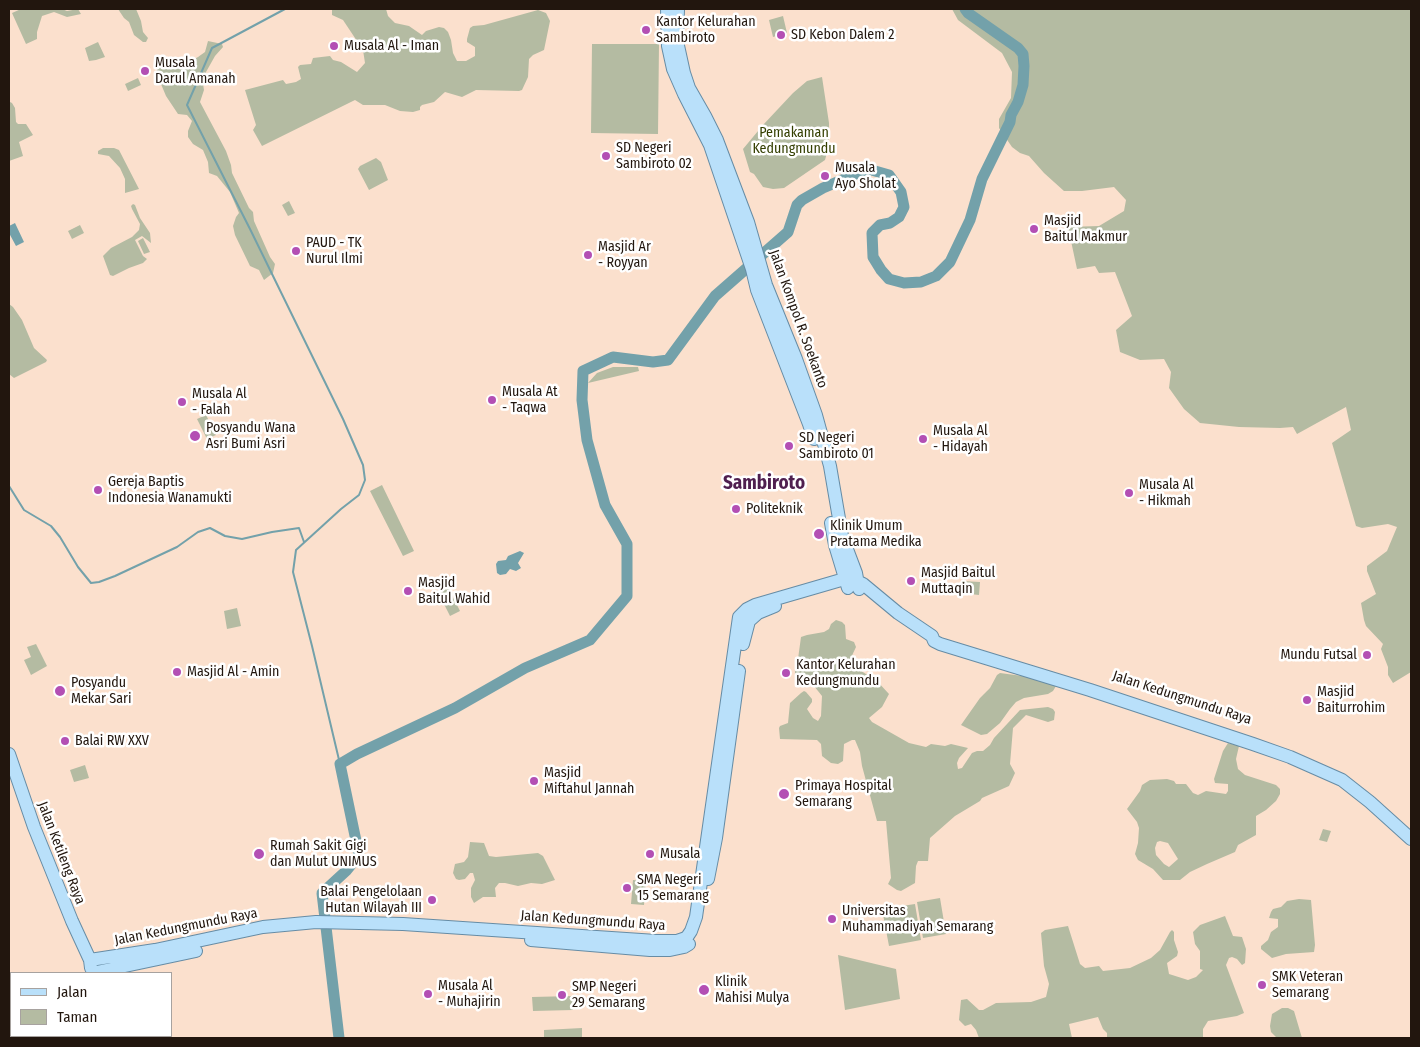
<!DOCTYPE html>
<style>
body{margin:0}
#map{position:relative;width:1420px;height:1047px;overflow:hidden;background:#fbe0cd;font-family:"Fira Sans Condensed",sans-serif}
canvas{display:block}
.frame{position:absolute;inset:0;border:10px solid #22160e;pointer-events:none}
.legend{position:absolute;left:10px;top:972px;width:162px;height:65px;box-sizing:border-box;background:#fff;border:1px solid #a7a29f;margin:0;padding:6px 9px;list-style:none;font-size:15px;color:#22160e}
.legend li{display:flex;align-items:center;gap:10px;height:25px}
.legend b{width:25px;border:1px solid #a7a29f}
</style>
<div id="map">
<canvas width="1420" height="1047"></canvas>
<div class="frame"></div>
<ul class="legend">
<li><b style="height:6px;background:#b9e0fa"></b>Jalan</li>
<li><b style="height:14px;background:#b4bba2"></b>Taman</li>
</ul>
</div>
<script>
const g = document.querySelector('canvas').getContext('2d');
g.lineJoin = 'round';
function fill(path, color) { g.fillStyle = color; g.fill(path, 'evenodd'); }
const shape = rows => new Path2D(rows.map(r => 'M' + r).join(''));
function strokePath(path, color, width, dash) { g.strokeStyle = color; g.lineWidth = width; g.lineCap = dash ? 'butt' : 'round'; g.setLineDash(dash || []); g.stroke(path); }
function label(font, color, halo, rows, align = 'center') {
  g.font = font + ' "Fira Sans Condensed",sans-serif'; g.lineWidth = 5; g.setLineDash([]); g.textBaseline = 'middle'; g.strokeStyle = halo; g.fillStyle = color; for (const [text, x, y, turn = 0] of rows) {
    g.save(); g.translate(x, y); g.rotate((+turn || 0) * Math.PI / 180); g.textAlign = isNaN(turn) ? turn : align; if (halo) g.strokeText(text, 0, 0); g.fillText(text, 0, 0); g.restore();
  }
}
const green = shape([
 [21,9,62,9,67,11,78,9,81,14,67,17,54,12,42,16,37,32,37,39,26,44,12,13],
 [118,9,136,9,141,21,143,32,148,38,146,42,143,42,134,35,129,22,124,18],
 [332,9,386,9,388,16,395,23,409,26,422,35,426,31,439,27,444,28,448,32,451,40,453,53,457,61,466,61,475,56,475,47,467,42,467,39,470,28,473,26,484,25,538,10,546,13,550,21,544,50,533,55,529,59,528,77,522,90,519,91,476,90,462,97,445,92,434,102,422,105,420,107,420,110,413,112,400,111,385,105,363,105,355,100,262,146,253,130,256,125,245,90,283,80,286,84,296,82,301,79,298,67,300,65,311,64,313,58,330,56,333,60,341,62,357,72,365,63,363,50,343,20,332,15],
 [952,9,1411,9,1411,672,1393,683,1388,675,1388,667,1381,649,1383,644,1366,626,1364,620,1361,603,1376,594,1367,571,1367,566,1387,551,1397,527,1388,524,1362,528,1356,526,1332,443,1351,430,1346,407,1297,434,1293,427,1280,428,1239,427,1200,423,1184,409,1169,388,1171,372,1164,359,1140,360,1120,352,1116,330,1132,316,1115,272,1099,273,1095,266,1077,269,1068,227,1099,226,1124,211,1126,200,1114,187,1082,191,1064,191,1044,173,1029,156,1020,153,1012,147,999,128,999,119,1011,98,1012,72,1002,53,958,20],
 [783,16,787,33,773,37,769,20],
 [208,41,222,44,223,47,215,56,206,72,203,84,204,90,200,102,226,151,231,165,232,173,249,208,253,212,254,221,270,257,275,264,273,273,264,280,259,270,250,266,235,235,233,226,236,217,239,213,230,192,217,176,209,173,208,162,203,150,193,144,188,137,188,131,192,121,187,115,178,114,166,96,156,72,160,64,173,59,181,58,189,62,198,57,205,52],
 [98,42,105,57,96,60,89,61,85,48],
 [592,44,659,44,658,134,591,133],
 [822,77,829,123,829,145,825,160,784,188,773,189,763,187,754,174,750,172,743,149,763,125,793,93,807,81],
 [138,78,141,85,128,91,125,84],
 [10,102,12,103,15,108,16,122,18,124,26,124,33,135,19,142,23,156,9,161],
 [103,148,114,148,119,150,139,189,125,193,125,179,120,168,109,156,98,154,98,151],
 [376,158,381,162,388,180,369,190,358,169,360,166],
 [289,201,295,213,288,216,282,205],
 [133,204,135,205,140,218,150,233,151,243,142,236,135,240,143,256,147,259,143,263,129,268,113,276,110,275,103,256,111,248,132,237,139,230,140,224,132,209,131,206],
 [80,225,84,233,72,239,68,231],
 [143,238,150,252,144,254,138,241],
 [9,304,13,307,22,320,34,348,47,360,46,362,14,378,9,374],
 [613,367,638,367,639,371,588,383,597,373],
 [206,415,216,435,207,439,197,419],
 [382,485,414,551,403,556,370,491],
 [962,581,980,582,979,595,961,593],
 [448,587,460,611,450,616,438,592],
 [237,608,241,626,227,629,224,611],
 [836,620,842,622,845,625,846,639,854,642,856,647,849,662,858,669,877,681,889,694,882,707,869,718,872,722,909,743,926,747,931,744,945,746,951,744,968,748,959,758,957,763,958,769,962,768,972,753,977,751,983,751,990,745,994,738,1020,710,1048,707,1053,709,1055,712,1054,720,1048,722,1026,715,1013,728,1010,764,1015,773,1009,786,982,798,980,801,955,816,930,838,928,861,918,861,916,866,915,883,901,891,897,890,888,884,891,878,886,821,877,821,862,766,860,752,855,740,852,740,844,744,843,761,838,764,831,763,822,756,821,744,817,740,780,739,779,728,780,726,788,723,790,703,801,693,804,691,806,692,812,699,812,702,807,709,813,718,818,721,821,716,822,696,814,686,795,677,795,664,798,659,801,637,807,635,824,632,829,629,831,624],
 [36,644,47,666,31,675,24,660,31,657,27,647],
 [1000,673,1037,678,1056,686,1053,691,1048,694,1024,698,1016,702,1010,709,1000,723,987,734,981,735,961,725,980,698,990,688,997,675],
 [1228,743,1239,746,1236,759,1238,769,1245,775,1276,785,1280,789,1280,794,1276,801,1266,810,1256,816,1256,835,1238,845,1235,852,1207,864,1190,872,1180,880,1163,880,1153,869,1138,860,1135,854,1138,843,1139,828,1137,822,1127,809,1140,791,1142,785,1150,780,1167,779,1174,781,1176,784,1186,784,1193,793,1198,795,1206,791,1226,794,1228,791,1228,784,1215,783,1214,779,1223,751],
 [1160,841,1168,843,1178,859,1169,867,1164,864,1156,855,1155,848,1157,842],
 [85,765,89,778,74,782,70,770],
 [1323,829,1331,831,1327,842,1319,840],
 [470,842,484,843,489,856,496,857,538,853,543,856,555,880,542,884,531,883,518,886,505,883,499,883,495,888,496,897,483,897,474,903,471,897,471,888,475,880,473,873,470,873,465,879,459,880,456,879,453,873,455,864,464,862,468,857],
 [633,880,646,881,644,905,631,904],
 [940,898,946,934,923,938,917,902],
 [1299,899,1311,900,1315,945,1314,952,1286,954,1272,958,1261,949,1261,946,1268,940,1271,932,1278,927,1278,919,1269,918,1271,912,1273,909,1281,907,1287,901],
 [915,904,921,940,889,946,882,909],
 [1225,916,1233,936,1242,937,1246,949,1245,963,1242,965,1237,959,1232,957,1229,958,1226,965,1244,1013,1237,1016,1208,1021,1203,1029,1203,1038,1107,1038,1107,1033,1103,1029,1098,1017,1069,1024,1072,1038,979,1038,976,1030,971,1024,965,1026,959,1020,961,1000,967,999,979,1010,983,1010,996,1003,1031,1002,1046,997,1049,984,1044,966,1041,933,1045,930,1068,926,1080,964,1085,968,1099,966,1103,971,1130,968,1151,958,1160,950,1170,932,1172,930,1174,932,1174,940,1178,952,1177,956,1167,963,1169,974,1188,980,1196,977,1203,970,1200,969,1200,951,1195,944,1193,932,1200,925],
 [838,955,896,969,900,999,845,1010],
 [573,996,573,1010,533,1011,532,997],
 [1282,1008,1288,1008,1294,1011,1302,1038,1276,1037,1271,1032,1270,1026,1272,1014],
 [582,1028,582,1038,544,1038,544,1030]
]);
const water = shape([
 [15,223,24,242,16,246,9,233,9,226],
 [520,551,524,553,518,563,521,568,516,571,510,569,506,574,500,575,497,573,496,564,498,561,506,560,508,556]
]);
const stream = shape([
 [285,9,212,48,187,105,250,229,343,419,363,465,365,480,359,495,341,509,296,550,293,572,312,646,340,764],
 [9,486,24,510,51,526,60,537,78,567,91,583,99,582,115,576,177,547,198,532,210,528,225,536,242,539,272,532,299,528,304,542]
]);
const river = shape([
 [339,1038,322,893,346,871,359,855,340,764,357,754,455,708,525,668,590,640,627,596,627,544,605,505,587,440,582,400,583,371,613,357,653,362,668,360,715,296,788,232,797,205,802,200,823,188,868,169,889,175,901,192,904,207,899,217,890,223,880,225,872,233,873,257,881,270,889,279,904,283,921,282,936,276,950,262,970,220,982,179,1010,122,1011,115,1018,102,1023,85,1024,66,1023,54,1018,48,968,13,965,9]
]);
const major = shape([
 [667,9,668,46,673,69,684,94,710,145,752,269,757,290,809,424,814,439],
 [678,9,677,41,684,73,689,88,705,116,717,140,748,222,766,285,796,359,816,415,830,466,842,536,856,573,859,589],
 [831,523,835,545,848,588],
 [743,644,749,621,758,613,775,606],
 [9,754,34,827,72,921,90,960,91,968],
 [708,879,716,838,739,671],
 [531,940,650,950,670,950,684,947,689,944],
 [90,960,155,950,263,927,316,922,403,924,656,941,677,941,683,939,687,937,691,931,696,917,739,617,747,609,755,605,841,580,859,582,863,584,898,613,932,636,934,641,940,644,1090,690,1253,744,1290,757,1342,780,1370,802,1411,839],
 [92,973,196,951],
 [100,1036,101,1038]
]);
const markers = [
 [646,30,5,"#b34fb4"],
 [781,35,5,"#b34fb4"],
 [334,46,5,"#b34fb4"],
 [145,71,5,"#b34fb4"],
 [606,156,5,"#b34fb4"],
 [825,176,5,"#b34fb4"],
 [1034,229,5,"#b34fb4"],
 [296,251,5,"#b34fb4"],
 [588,255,5,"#b34fb4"],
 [492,400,5,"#b34fb4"],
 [182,402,5,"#b34fb4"],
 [195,436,6,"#b34fb4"],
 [923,439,5,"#b34fb4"],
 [789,446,5,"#b34fb4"],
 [98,490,5,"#b34fb4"],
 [1129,493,5,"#b34fb4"],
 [736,509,5,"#b34fb4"],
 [819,534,6,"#b34fb4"],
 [911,581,5,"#b34fb4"],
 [408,591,5,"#b34fb4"],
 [1367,655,5,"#b34fb4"],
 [177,672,5,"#b34fb4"],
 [786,673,5,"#b34fb4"],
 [60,691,6,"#b34fb4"],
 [1307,700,5,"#b34fb4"],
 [65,741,5,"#b34fb4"],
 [534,781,5,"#b34fb4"],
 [784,794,6,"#b34fb4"],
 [259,854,6,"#b34fb4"],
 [650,854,5,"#b34fb4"],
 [627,888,5,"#b34fb4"],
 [432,900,5,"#b34fb4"],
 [832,919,5,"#b34fb4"],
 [1262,985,5,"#b34fb4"],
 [704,990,6,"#b34fb4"],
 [428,994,5,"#b34fb4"],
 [562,995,5,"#b34fb4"]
];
const poiNames = [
 ["Kantor Kelurahan",656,22],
 ["Sambiroto",656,38],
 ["SD Kebon Dalem 2",791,35],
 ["Musala Al - Iman",344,46],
 ["Musala",155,63],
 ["Darul Amanah",155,79],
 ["SD Negeri",616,148],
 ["Sambiroto 02",616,164],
 ["Musala",835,168],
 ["Ayo Sholat",835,184],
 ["Masjid",1044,221],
 ["Baitul Makmur",1044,237],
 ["PAUD - TK",306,243],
 ["Nurul Ilmi",306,259],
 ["Masjid Ar",598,247],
 ["- Royyan",598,263],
 ["Musala At",502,392],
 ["- Taqwa",502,408],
 ["Musala Al",192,394],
 ["- Falah",192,410],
 ["Posyandu Wana",206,428],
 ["Asri Bumi Asri",206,444],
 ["Musala Al",933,431],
 ["- Hidayah",933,447],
 ["SD Negeri",799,438],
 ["Sambiroto 01",799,454],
 ["Gereja Baptis",108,482],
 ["Indonesia Wanamukti",108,498],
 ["Musala Al",1139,485],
 ["- Hikmah",1139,501],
 ["Politeknik",746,509],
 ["Klinik Umum",830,526],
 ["Pratama Medika",830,542],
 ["Masjid Baitul",921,573],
 ["Muttaqin",921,589],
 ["Masjid",418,583],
 ["Baitul Wahid",418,599],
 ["Mundu Futsal",1357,655,"right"],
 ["Kantor Kelurahan",796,665],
 ["Kedungmundu",796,681],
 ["Masjid Al - Amin",187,672],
 ["Posyandu",71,683],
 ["Mekar Sari",71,699],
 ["Masjid",1317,692],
 ["Baiturrohim",1317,708],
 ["Balai RW XXV",75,741],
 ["Masjid",544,773],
 ["Miftahul Jannah",544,789],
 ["Primaya Hospital",795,786],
 ["Semarang",795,802],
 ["Rumah Sakit Gigi",270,846],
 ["dan Mulut UNIMUS",270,862],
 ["Musala",660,854],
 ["SMA Negeri",637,880],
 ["15 Semarang",637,896],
 ["Balai Pengelolaan",422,892,"right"],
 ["Hutan Wilayah III",422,908,"right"],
 ["Universitas",842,911],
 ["Muhammadiyah Semarang",842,927],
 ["SMK Veteran",1272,977],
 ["Semarang",1272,993],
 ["Klinik",715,982],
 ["Mahisi Mulya",715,998],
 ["Musala Al",438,986],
 ["- Muhajirin",438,1002],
 ["SMP Negeri",572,987],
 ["29 Semarang",572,1003]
];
const parkNames = [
 ["Pemakaman",794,133],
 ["Kedungmundu",794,149]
];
const streetNames = [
 ["Jalan Kompol R. Soekanto",798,319,70],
 ["Jalan Kedungmundu Raya",1182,698,18],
 ["Jalan Ketileng Raya",61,853,69],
 ["Jalan Kedungmundu Raya",593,921,4],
 ["Jalan Kedungmundu Raya",186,927,-11]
];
const districtNames = [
 ["Sambiroto",764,484]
];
fill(green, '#b4bba2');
fill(water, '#73a1aa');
strokePath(stream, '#73a1aa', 2);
strokePath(river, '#73a1aa', 11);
strokePath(major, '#668ca5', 14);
strokePath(major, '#b9e0fa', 12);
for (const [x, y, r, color] of markers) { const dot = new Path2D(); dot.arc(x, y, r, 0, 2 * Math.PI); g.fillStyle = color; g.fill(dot); strokePath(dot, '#fff', 2); }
label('14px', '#22160e', '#fff', poiNames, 'left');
label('14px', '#343f00', '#fff', parkNames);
label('14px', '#22160e', '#fff', streetNames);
label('bold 19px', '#4f1f4f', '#fff', districtNames);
</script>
